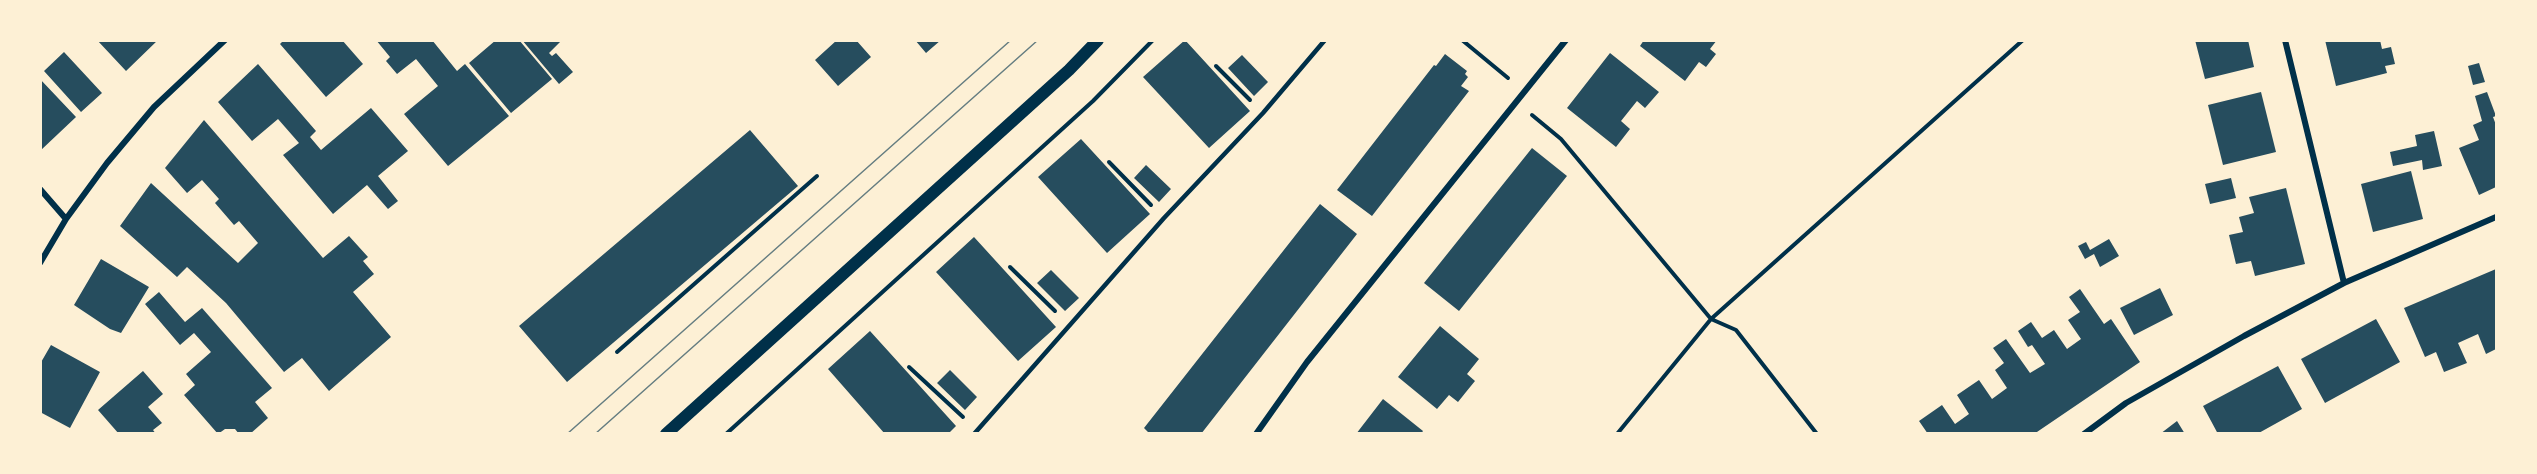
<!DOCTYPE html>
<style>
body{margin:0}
#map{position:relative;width:2537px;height:474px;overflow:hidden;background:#fdf0d5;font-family:"Space Grotesk",sans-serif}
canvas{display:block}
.frame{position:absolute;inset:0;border:42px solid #fdf0d5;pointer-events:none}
</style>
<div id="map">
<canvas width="2537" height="474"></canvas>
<div class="frame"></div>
</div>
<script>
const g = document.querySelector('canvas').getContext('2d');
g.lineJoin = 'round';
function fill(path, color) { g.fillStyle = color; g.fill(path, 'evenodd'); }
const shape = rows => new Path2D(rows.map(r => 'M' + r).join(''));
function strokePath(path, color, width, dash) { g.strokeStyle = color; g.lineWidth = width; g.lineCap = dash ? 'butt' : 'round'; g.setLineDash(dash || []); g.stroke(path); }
const building = shape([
 [97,40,158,40,126,71],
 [284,40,342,40,363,64,326,97,280,44],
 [376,40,432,40,457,71,465,64,509,116,448,166,404,114,438,86,416,59,397,74,386,61,390,57],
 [496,40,519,40,552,79,511,113,469,63],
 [522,40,562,40,549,53,552,56,556,53,573,72,559,84],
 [837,40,856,40,871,57,838,86,815,60],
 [915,40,941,40,926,53],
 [1185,40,1250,111,1209,148,1143,77],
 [1644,40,1717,40,1710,49,1716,54,1706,67,1699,62,1685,81,1640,46],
 [2195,40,2248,40,2254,67,2205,79],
 [2325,40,2380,40,2382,49,2391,47,2395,64,2385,66,2387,73,2336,86],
 [64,52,102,93,81,112,44,71],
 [1610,53,1659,92,1645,108,1637,101,1621,121,1630,129,1616,147,1567,108],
 [1445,54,1467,71,1465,74,1468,77,1461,86,1469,91,1372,216,1337,190,1434,65,1436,66],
 [1242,55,1268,82,1254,96,1228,68],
 [2479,63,2485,82,2473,85,2468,66],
 [258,64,316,131,310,137,321,150,371,108,408,151,378,176,398,201,388,209,367,185,333,214,283,155,299,143,278,119,252,141,218,102],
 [40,79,76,117,40,151],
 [2261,92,2276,152,2223,165,2208,105],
 [2487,92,2496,116,2493,117,2496,125,2496,187,2479,195,2459,148,2479,140,2473,125,2482,121,2475,96],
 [204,120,323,258,349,236,368,257,363,261,374,274,353,292,391,337,329,391,302,358,284,372,226,303,187,267,177,277,120,226,151,183,238,263,258,243,239,221,234,225,215,203,219,199,202,180,187,193,165,168],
 [750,130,798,186,567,382,519,326],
 [2434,131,2442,166,2423,170,2422,160,2393,166,2390,152,2417,146,2415,135],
 [1081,139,1150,214,1107,253,1038,177],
 [1532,148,1567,176,1459,311,1424,283],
 [1146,165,1171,189,1159,202,1134,178],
 [2411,171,2423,219,2373,232,2361,184],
 [2231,178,2236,198,2210,204,2205,184],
 [2286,188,2305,264,2255,276,2251,261,2236,264,2229,235,2243,232,2239,217,2254,213,2249,197],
 [1320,204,1357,234,1201,434,1150,434,1144,428],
 [974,237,1056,327,1018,361,936,272],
 [2109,239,2119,256,2100,267,2094,254,2085,259,2078,246,2086,242,2090,250],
 [101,259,149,287,121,333,110,329,74,305],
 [2496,269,2496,349,2486,354,2478,334,2458,343,2467,363,2444,372,2436,352,2425,357,2404,308],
 [1051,270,1079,298,1065,311,1037,283],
 [2160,288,2173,315,2134,335,2120,308],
 [2080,289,2104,324,2111,319,2140,362,2034,434,1928,434,1919,421,1942,405,1955,424,1969,414,1957,395,1979,380,1992,399,2007,388,1995,370,2004,363,1993,348,2006,339,2030,373,2045,364,2032,345,2028,347,2018,331,2031,322,2042,338,2054,330,2067,349,2081,339,2068,320,2080,312,2069,297],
 [159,292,185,322,202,308,272,388,255,402,268,418,250,434,239,434,235,429,225,429,218,434,184,395,195,385,186,374,211,352,194,333,180,345,145,304],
 [2376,319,2400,362,2325,403,2301,359],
 [1440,326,1479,359,1467,374,1475,381,1466,392,1458,402,1449,395,1437,409,1398,377],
 [870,331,956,426,948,434,885,434,828,369],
 [51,345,100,372,70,428,40,412,40,364],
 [2278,366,2302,409,2257,434,2218,434,2203,406],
 [950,370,977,397,965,410,937,383],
 [143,371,163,394,148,407,162,423,153,430,156,434,119,434,98,410],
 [1383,399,1423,431,1421,434,1356,434],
 [2177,421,2185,434,2160,434]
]);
const path = shape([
 [1462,40,1508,78],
 [1216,66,1250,100],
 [1532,115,1561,139,1711,319,1736,330,1817,434],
 [1109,162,1151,205],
 [1010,267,1055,311],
 [617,352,817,176],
 [909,367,963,417],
 [726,434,1093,101,1153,40],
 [1617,434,1711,319,2023,40]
]);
const service = shape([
 [974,434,1164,218,1263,113,1325,40]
]);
const minor = shape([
 [2285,40,2344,283],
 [40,189,66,219],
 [40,263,66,219,107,163,154,107,225,40],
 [1256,434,1307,362,1566,40],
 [2084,434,2126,403,2244,336,2344,283,2496,217]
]);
const secondary = shape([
 [666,434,1069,70,1098,40]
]);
const tram = shape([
 [567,434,1011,40],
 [595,434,1038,40]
]);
fill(building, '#264d5e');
strokePath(path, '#003049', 4);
strokePath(service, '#003049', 4.5);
strokePath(minor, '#003049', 6);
strokePath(secondary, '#003049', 12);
strokePath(tram, '#657d81', 1.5);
</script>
